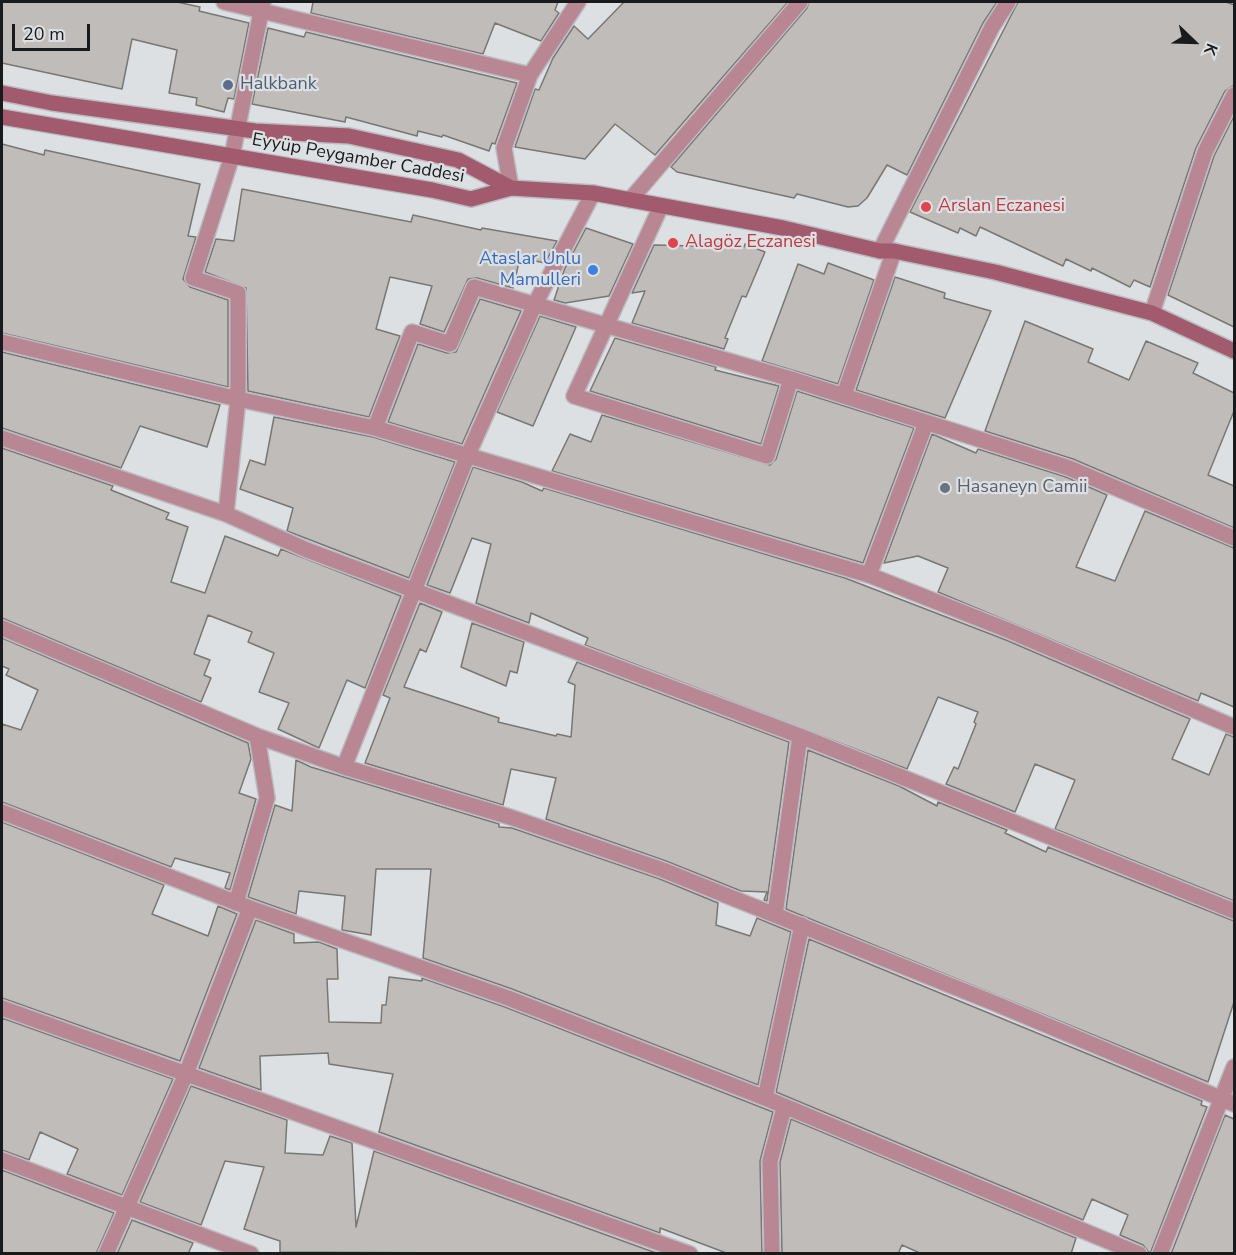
<!DOCTYPE html>
<meta charset="utf-8">
<style>
body{margin:0}
#map{position:relative;width:1236px;height:1255px;overflow:hidden;background:#dde0e3;font-family:"Nunito Sans",sans-serif}
canvas{display:block}
.frame{position:absolute;inset:0;border:3px solid #191a1b;pointer-events:none}
.north{position:absolute;left:1164px;top:12px;width:60px;height:60px;-webkit-text-stroke:4px #dde0e3;paint-order:stroke;rotate:113deg;font-size:16px;font-weight:700;line-height:24px;text-align:center;color:#191a1b}
.north::after{content:'';display:block;margin:auto;width:21px;height:27px;background:#191a1b;clip-path:polygon(50% 0,100% 100%,50% 72%,0 100%)}
.scale{position:absolute;left:12px;top:24px;width:78px;height:27px;box-sizing:border-box;border:3px solid #191a1b;border-top:0;padding-left:8px;font-size:18px;line-height:21px;white-space:nowrap;color:#191a1b;-webkit-text-stroke:4px #dde0e3;paint-order:stroke}
</style>
<div id="map">
<canvas width="1236" height="1255"></canvas>
<div class="frame"></div>
<div class="north">K</div>
<div class="scale">20 m</div>
</div>
<script>
const g = document.querySelector('canvas').getContext('2d');
g.lineJoin = 'round';
function fill(path, color) { g.fillStyle = color; g.fill(path, 'evenodd'); }
const shape = rows => new Path2D(rows.map(r => 'M' + r).join(''));
function strokePath(path, color, width, dash) { g.strokeStyle = color; g.lineWidth = width; g.lineCap = dash ? 'butt' : 'round'; g.setLineDash(dash || []); g.stroke(path); }
function label(font, color, halo, rows, align = 'center') {
  g.font = font + ' "Nunito Sans",sans-serif'; g.lineWidth = 4.5; g.setLineDash([]); g.textBaseline = 'middle'; g.strokeStyle = halo; g.fillStyle = color; for (const [text, x, y, turn = 0] of rows) {
    g.save(); g.translate(x, y); g.rotate((+turn || 0) * Math.PI / 180); g.textAlign = isNaN(turn) ? turn : align; if (halo) g.strokeText(text, 0, 0); g.fillText(text, 0, 0); g.restore();
  }
}
const building = shape([
 [2,2,177,2,200,7,199,11,249,23,234,99,228,98,224,112,196,105,197,98,169,93,177,50,132,39,122,89,2,63,2,2],
 [313,2,558,2,555,10,559,13,541,41,495,23,483,54,311,13,313,2],
 [624,2,788,2,655,155,615,124,585,159,515,147,535,89,539,90,553,58,574,26,588,39,624,2],
 [809,2,997,2,983,23,907,175,887,165,867,198,858,206,848,207,797,194,794,198,677,172,671,167,807,8,809,2],
 [1018,2,1226,2,1234,5,1234,85,1225,91,1196,148,1150,287,1134,280,1130,287,1092,268,1091,271,1066,259,1063,266,980,227,976,236,960,228,958,233,910,212,1018,2],
 [268,28,304,37,306,32,517,83,495,144,492,143,489,151,443,135,442,137,418,131,417,136,346,117,345,122,252,104,268,28],
 [1234,116,1234,327,1168,295,1214,156,1234,116],
 [2,144,44,155,45,150,200,184,188,236,196,237,183,279,190,287,228,300,228,387,2,333,2,144],
 [242,189,411,222,413,215,481,230,482,228,557,241,545,263,520,258,513,288,477,278,468,279,444,332,420,324,432,286,390,277,376,329,400,336,369,417,248,391,246,288,205,272,216,239,234,241,242,189],
 [586,228,633,244,609,296,565,303,554,300,565,268,586,228],
 [699,241,744,247,745,244,765,252,746,297,742,296,725,338,728,339,724,349,632,323,645,291,632,293,654,245,697,246,699,241],
 [828,263,874,280,838,384,762,361,798,264,824,274,828,263],
 [895,277,945,293,944,298,991,311,945,418,856,390,895,277],
 [480,299,521,311,462,444,388,422,418,344,447,353,456,352,480,299],
 [540,316,576,327,533,426,497,412,540,316],
 [1025,321,1093,349,1088,362,1129,380,1146,341,1198,363,1193,373,1234,393,1234,411,1208,475,1234,486,1234,528,1073,459,985,431,1025,321],
 [615,338,716,367,715,370,779,386,761,444,590,391,615,338],
 [2,352,220,405,207,447,140,426,121,468,2,428,2,352],
 [797,391,914,428,863,563,552,471,570,434,591,442,602,415,770,465,776,459,797,391],
 [274,417,373,437,455,462,409,578,287,531,293,508,240,489,250,460,265,465,274,417],
 [932,434,976,453,978,449,1066,477,1107,495,1076,567,1115,581,1145,511,1234,548,1234,707,1201,693,1198,701,938,592,948,568,918,556,884,563,932,434],
 [2,448,113,486,111,490,169,513,166,519,188,527,171,582,205,593,225,536,278,556,281,549,401,596,365,688,347,680,319,748,278,729,289,703,259,692,274,653,248,642,252,632,208,615,194,654,210,660,204,675,211,678,201,702,2,618,2,448],
 [473,467,522,482,542,491,544,488,845,578,1006,640,1190,719,1172,759,1209,775,1226,734,1234,737,1234,901,1055,829,1075,780,1035,764,1015,812,946,784,954,767,958,769,976,724,974,722,978,712,938,697,907,769,585,645,588,638,531,613,529,623,476,603,491,544,472,538,450,593,427,585,473,467],
 [420,603,442,612,426,652,420,649,404,687,499,718,498,722,556,736,557,734,571,737,575,685,568,682,577,662,789,742,767,901,764,900,767,892,741,891,666,861,546,819,556,778,511,769,503,805,365,763,390,698,383,695,420,603],
 [472,623,524,642,517,673,510,671,506,686,461,667,472,623],
 [2,638,248,743,251,759,239,793,256,799,230,890,225,888,230,873,175,858,171,867,2,802,2,724,21,730,38,690,6,675,9,669,2,666,2,638],
 [808,750,899,786,937,806,938,802,1007,830,1005,833,1046,852,1048,847,1234,921,1234,1002,1208,1082,786,909,808,750],
 [296,760,311,767,499,824,499,827,512,828,660,879,718,903,716,925,750,936,757,918,791,932,758,1085,512,989,423,958,431,869,376,869,371,935,342,930,345,896,299,891,296,914,248,897,275,805,292,811,296,760],
 [2,822,164,885,152,914,208,936,218,906,237,914,180,1061,2,998,2,822],
 [256,920,294,934,294,943,319,942,337,949,338,979,327,979,329,1022,381,1023,382,1005,386,1005,389,977,422,981,422,978,505,1007,773,1112,760,1161,762,1254,729,1254,660,1228,660,1233,379,1132,393,1074,329,1064,328,1053,260,1056,261,1090,199,1068,256,920],
 [809,939,1202,1101,1201,1105,1207,1107,1150,1254,1143,1245,1120,1235,1128,1215,1092,1199,1083,1220,776,1092,809,939],
 [2,1018,173,1079,122,1195,67,1174,78,1149,40,1132,29,1160,2,1150,2,1018],
 [191,1086,287,1120,285,1153,323,1155,330,1136,352,1143,356,1227,374,1151,659,1254,280,1252,280,1241,244,1229,264,1167,225,1161,201,1225,140,1202,191,1086],
 [1225,1115,1234,1119,1234,1254,1171,1254,1225,1115],
 [791,1119,1076,1238,1071,1254,922,1254,902,1245,898,1254,782,1254,780,1162,791,1119],
 [2,1170,114,1213,96,1254,2,1254,2,1170],
 [132,1220,193,1243,188,1254,117,1254,132,1220]
]);
const street = shape([
 [224,2,530,75],
 [511,188,504,148,530,75,578,2],
 [630,200,800,2],
 [661,206,574,396,767,456,791,379],
 [880,251,992,27,1008,2],
 [1152,313,1205,152,1234,95],
 [2,342,238,399,375,428,869,575,1010,631,1234,727],
 [844,395,894,251],
 [375,428,412,332,450,344,474,287,791,379,1069,468,1234,538],
 [2,438,226,514,307,550,800,736,1234,911],
 [226,514,238,399,238,293,193,278,232,156,263,2],
 [869,575,926,423],
 [2,628,257,736,344,767,510,817,663,870,994,1003,1234,1104],
 [344,767,467,457,535,304,593,193],
 [2,812,250,908,508,998,765,1098,1139,1254],
 [236,903,267,798,257,736],
 [775,915,800,736],
 [2,1008,690,1254],
 [765,1098,802,925],
 [2,1160,251,1254],
 [106,1254,186,1074,250,908],
 [772,1254,770,1161,784,1108],
 [1160,1254,1234,1067]
]);
const secondary = shape([
 [2,93,52,103,255,131,349,136,458,160,511,188],
 [2,117,432,190,471,199,511,188,593,193,783,228,880,251,894,251,995,272,1152,313,1234,351]
]);
const markers = [
 [228,85,6,"#5c6f8a"],
 [926,207,6,"#e0444e"],
 [673,243,6,"#e0444e"],
 [593,270,6,"#3f7fe0"],
 [945,488,6,"#6b7280"]
];
const serviceNames = [
 ["Halkbank",240,85]
];
const streetNames = [
 ["Eyyüp Peygamber Caddesi",358,159,10]
];
const healthNames = [
 ["Arslan Eczanesi",938,207],
 ["Alagöz Eczanesi",685,243]
];
const shopNames = [
 ["Ataslar Unlu",581,260],
 ["Mamulleri",581,281]
];
const worshipNames = [
 ["Hasaneyn Camii",957,488]
];
fill(building, '#bfbcb9');
strokePath(building, '#797774', 1.5);
strokePath(street, '#babcbf', 18);
strokePath(secondary, '#babcbf', 18);
strokePath(street, '#b98694', 15);
strokePath(secondary, '#a25a6f', 15);
for (const [x, y, r, color] of markers) { const dot = new Path2D(); dot.arc(x, y, r, 0, 2 * Math.PI); g.fillStyle = color; g.fill(dot); strokePath(dot, '#dde0e3', 2); }
label('18px', '#4e5e75', '#dde0e3', serviceNames, 'left');
label('18px', '#191a1b', '#dde0e3', streetNames);
label('18px', '#be3a42', '#dde0e3', healthNames, 'left');
label('18px', '#366cbe', '#dde0e3', shopNames, 'right');
label('18px', '#5b616d', '#dde0e3', worshipNames, 'left');
</script>
